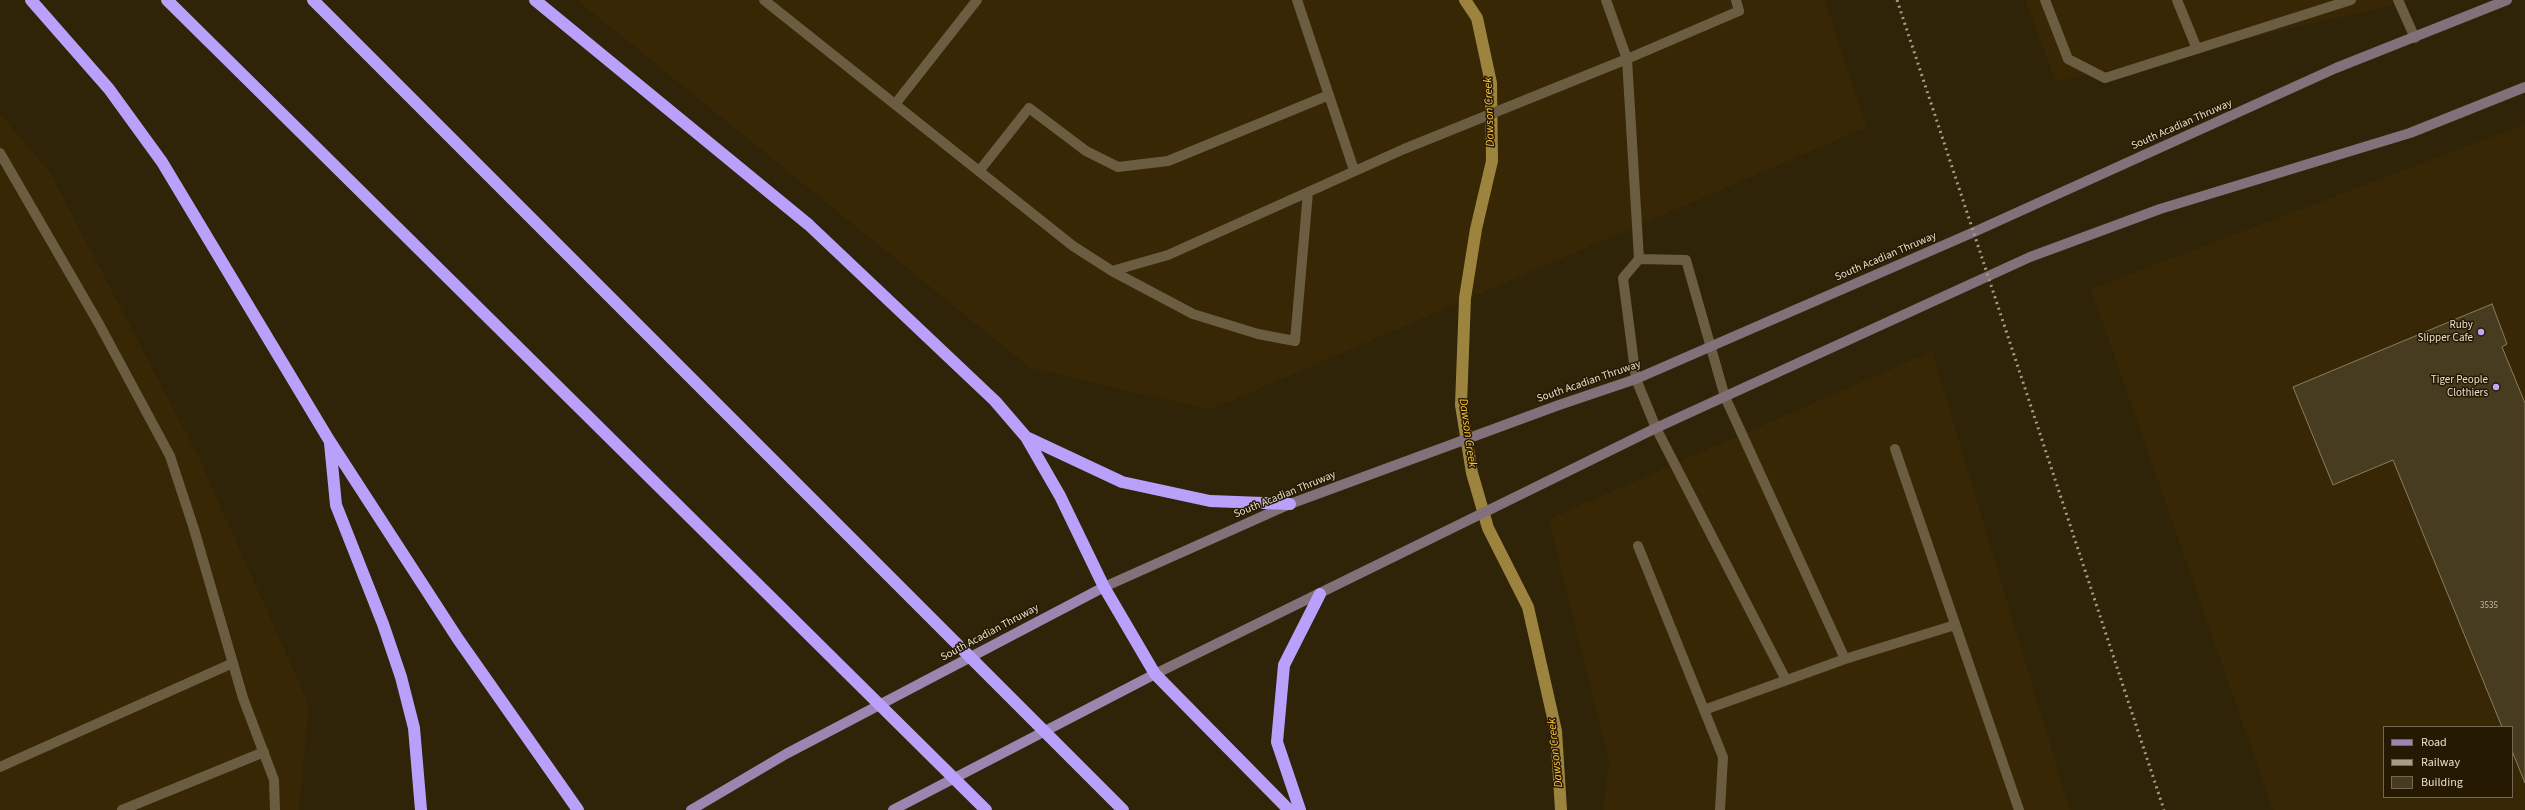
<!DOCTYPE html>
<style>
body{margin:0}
#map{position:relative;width:2525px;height:810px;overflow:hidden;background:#2f2308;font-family:"Source Sans 3",sans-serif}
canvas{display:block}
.legend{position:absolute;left:2383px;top:726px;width:130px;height:72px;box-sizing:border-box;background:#251901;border:1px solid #736853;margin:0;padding:5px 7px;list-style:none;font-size:12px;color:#e7dfcf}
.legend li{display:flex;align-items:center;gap:8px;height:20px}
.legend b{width:20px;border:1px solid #736853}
</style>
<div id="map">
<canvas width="2525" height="810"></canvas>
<ul class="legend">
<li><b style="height:5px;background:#9a86b1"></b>Road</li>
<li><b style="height:5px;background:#a69c88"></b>Railway</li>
<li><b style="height:11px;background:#473b20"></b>Building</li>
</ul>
</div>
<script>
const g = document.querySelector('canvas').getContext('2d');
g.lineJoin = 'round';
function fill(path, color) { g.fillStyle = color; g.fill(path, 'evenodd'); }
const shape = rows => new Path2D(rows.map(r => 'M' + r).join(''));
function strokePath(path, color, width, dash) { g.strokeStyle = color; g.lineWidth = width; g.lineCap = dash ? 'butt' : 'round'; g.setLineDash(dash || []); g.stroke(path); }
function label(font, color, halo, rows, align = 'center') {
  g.font = font + ' "Source Sans 3",sans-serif'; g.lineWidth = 3; g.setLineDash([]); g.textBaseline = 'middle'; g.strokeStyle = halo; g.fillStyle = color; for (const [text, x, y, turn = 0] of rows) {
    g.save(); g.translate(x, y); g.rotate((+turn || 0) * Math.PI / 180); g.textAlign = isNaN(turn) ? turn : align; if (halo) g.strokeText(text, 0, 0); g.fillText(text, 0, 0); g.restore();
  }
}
const built = shape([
 [577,0,1825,0,1867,127,1210,410,1030,368],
 [2025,0,2415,0,2056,82],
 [0,114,50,172,199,458,309,705,299,810,0,810],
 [2525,124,2525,810,2273,810,2091,289],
 [2384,727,2512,727,2512,797,2384,797],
 [1932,351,2070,810,1603,810,1609,760,1549,519]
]);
const stream = shape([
 [1465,0,1477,18,1491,83,1492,161,1476,229,1465,298,1461,405,1472,473,1488,528,1528,607,1556,731,1561,810]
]);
const building = shape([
 [2492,304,2507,344,2502,347,2525,403,2525,783,2512,751,2512,727,2502,727,2393,460,2333,485,2293,387,2492,304]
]);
const lane = shape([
 [764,0,1073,246,1112,271,1168,255,1404,149,1627,59,1606,0],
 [1297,0,1354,170],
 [1736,0,1739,11,1627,59,1639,259,1623,278,1636,379,1656,428,1786,680],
 [2045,0,2068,59,2105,78,2351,0],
 [2177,0,2197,49],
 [2398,0,2415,38],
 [896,103,977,0],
 [0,153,99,324,170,456,194,529,243,698,274,780,275,810],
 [980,170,1029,108,1086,151,1118,167,1168,161,1329,95],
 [1639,259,1686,260,1725,397,1845,659],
 [1112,271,1193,314,1258,334,1295,341,1308,192],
 [1895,449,2019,810],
 [1638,546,1723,757,1720,810],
 [1704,710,1845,659,1955,625],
 [0,767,233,663],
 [122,810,264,752]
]);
const secondary = shape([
 [1104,587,1290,504,1559,405,1636,379,1974,232,2336,68,2507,0],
 [1155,674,1656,428,2030,257,2160,209,2410,133,2525,87]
]);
const primary = shape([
 [691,810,786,754,1104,587],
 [893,810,1155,674]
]);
const highway = shape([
 [31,0,109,89,162,162,329,440,458,639,578,810],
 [167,0,986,810],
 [313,0,1123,810],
 [535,0,809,225,995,401,1026,437,1060,496,1104,587,1155,674,1289,810],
 [1026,437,1122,482,1210,501,1290,504],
 [330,443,336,505,383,624,401,677,414,728,421,810],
 [1300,810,1277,742,1284,665,1320,594]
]);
const rail = shape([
 [1897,0,2164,810]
]);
const markers = [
 [2481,332,4,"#bda9f5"],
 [2496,387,4,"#bda9f5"]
];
const numberNames = [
 ["3535",2489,606]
];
const streetNames = [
 ["South Acadian Thruway",2182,125,-24],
 ["South Acadian Thruway",1886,257,-23],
 ["South Acadian Thruway",1589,382,-19],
 ["South Acadian Thruway",1285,495,-22],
 ["South Acadian Thruway",990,633,-28]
];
const poiNames = [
 ["Ruby",2473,326],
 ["Slipper Cafe",2473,339],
 ["Tiger People",2488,381],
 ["Clothiers",2488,394]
];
const waterNames = [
 ["Dawson Creek",1490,112,-92],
 ["Dawson Creek",1467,433,82],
 ["Dawson Creek",1556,753,-96]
];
fill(built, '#372704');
strokePath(stream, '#9c833e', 12);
fill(building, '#473b20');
strokePath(building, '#8a7c5f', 1);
strokePath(lane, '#6b5d42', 10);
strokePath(secondary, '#82717a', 10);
strokePath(primary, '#9a86b1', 10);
strokePath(highway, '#b9a1fb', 12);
strokePath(rail, '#a69c88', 3, [2, 4]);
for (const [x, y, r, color] of markers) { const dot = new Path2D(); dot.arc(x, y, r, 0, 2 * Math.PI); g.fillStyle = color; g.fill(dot); strokePath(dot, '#251901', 1.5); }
label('9px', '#bfb6a3', null, numberNames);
label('11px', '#e7dfcf', '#251901', streetNames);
label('11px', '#e7dfcf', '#251901', poiNames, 'right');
label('italic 12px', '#fec53e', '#251901', waterNames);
</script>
